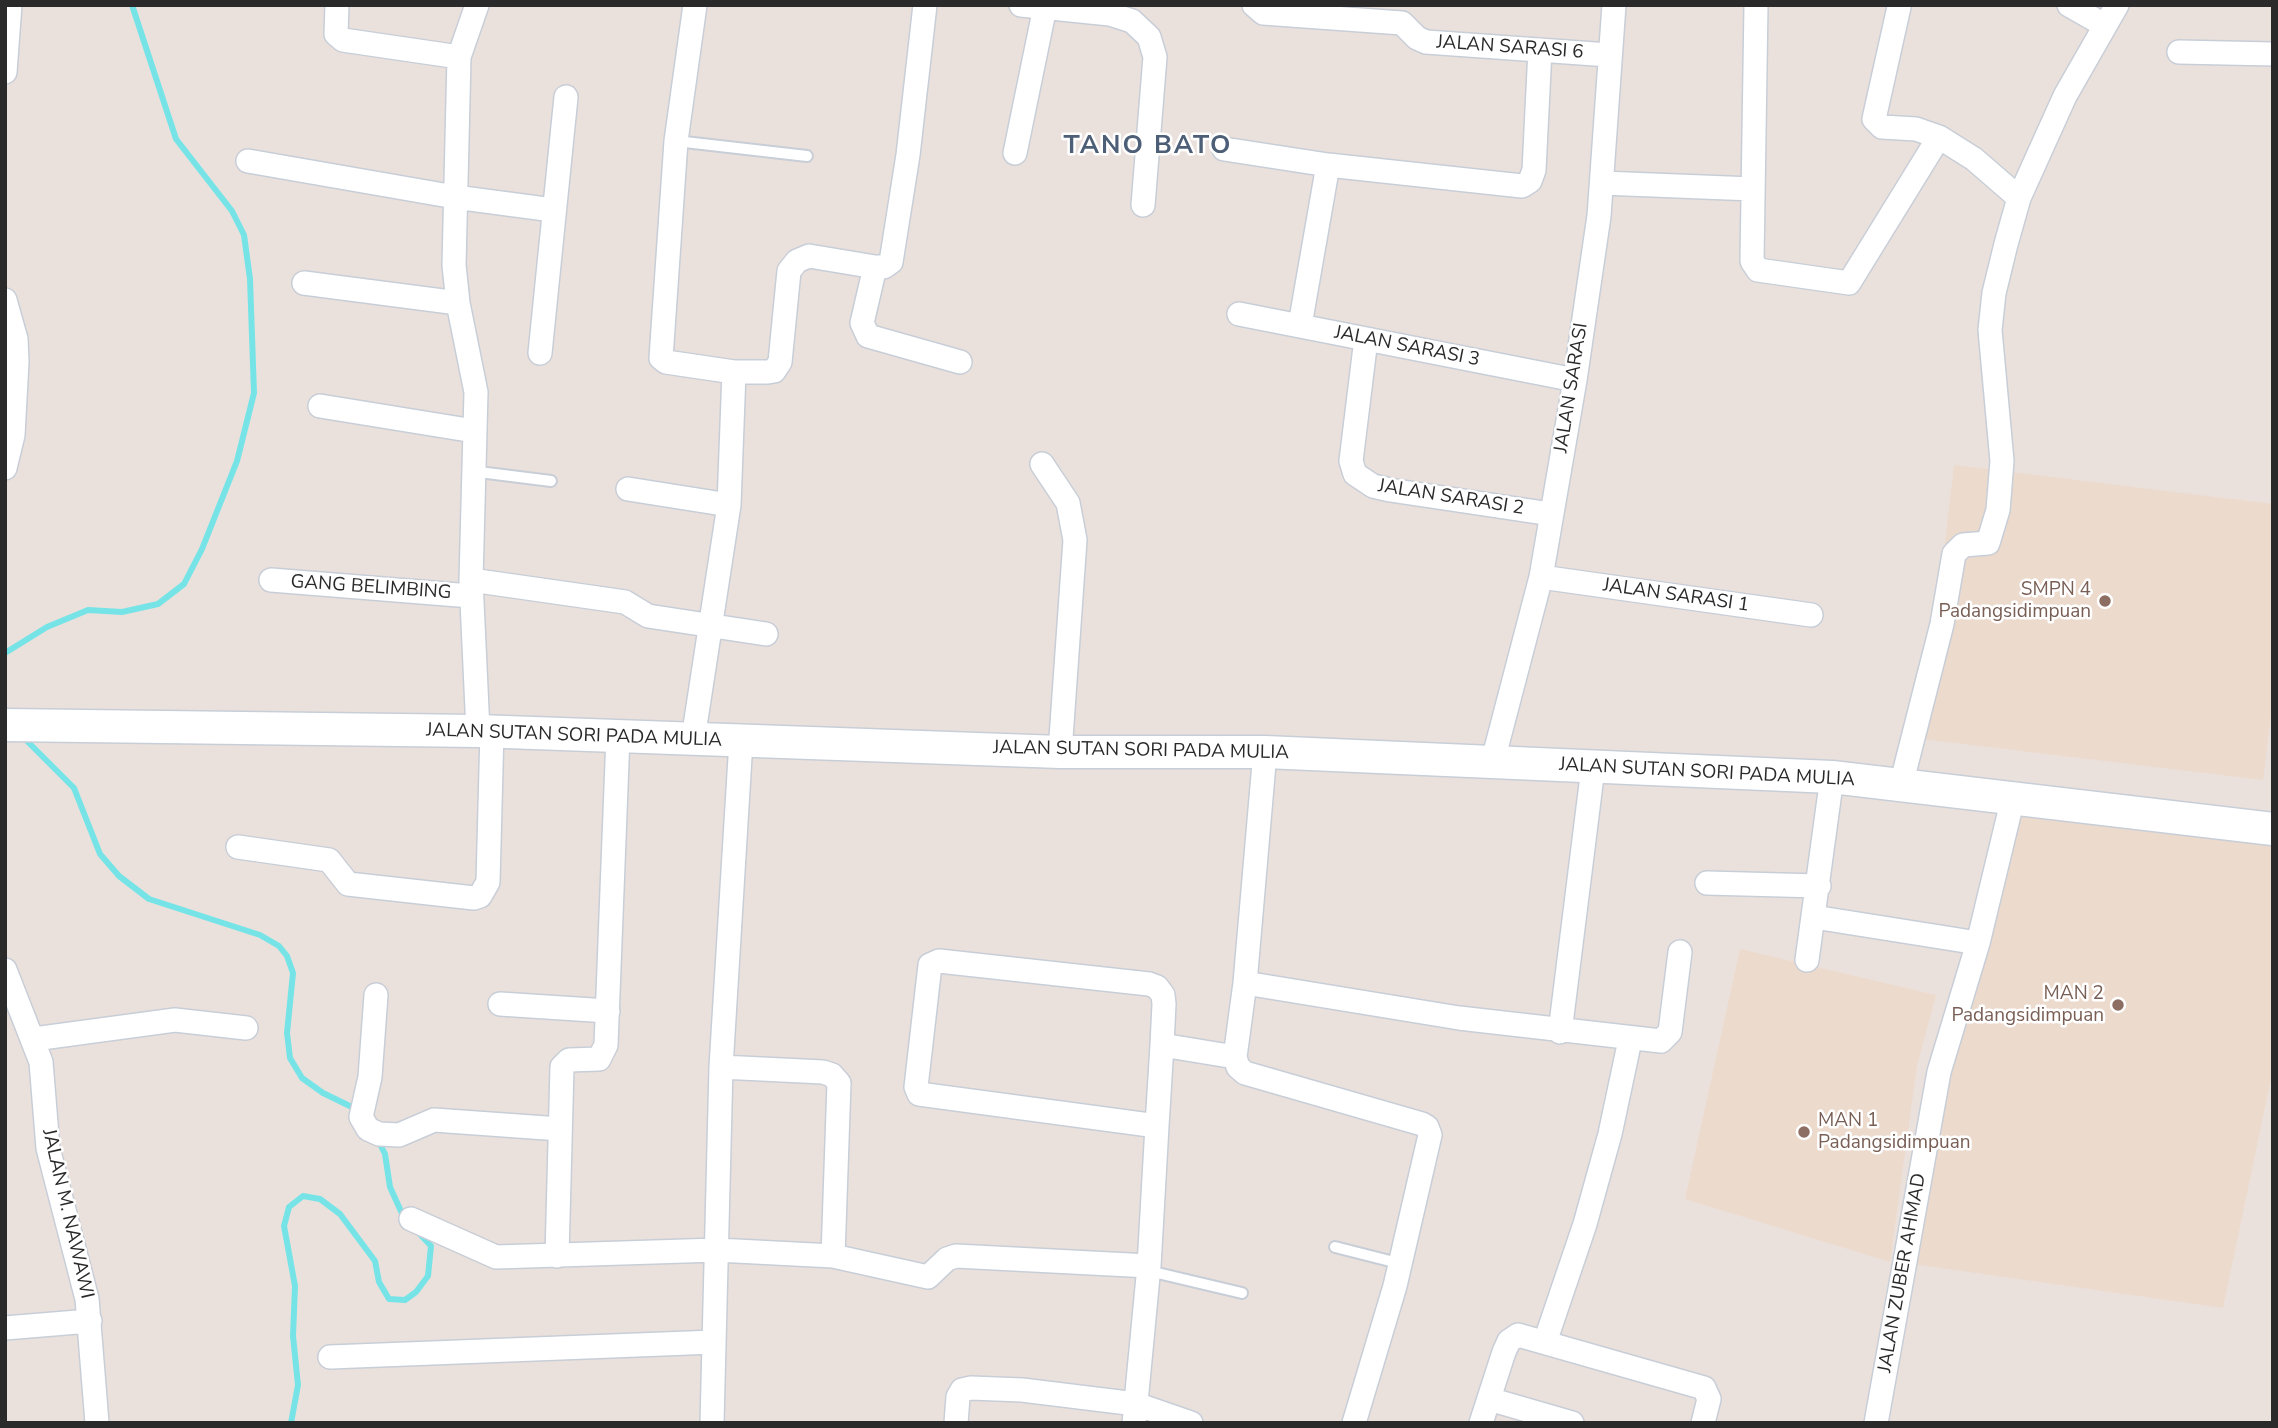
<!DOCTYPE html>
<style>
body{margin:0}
#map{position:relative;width:2278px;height:1428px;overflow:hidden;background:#ebe1dc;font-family:"Nunito Sans",sans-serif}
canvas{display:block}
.frame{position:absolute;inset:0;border:7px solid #2a2a2a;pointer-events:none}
</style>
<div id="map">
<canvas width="2278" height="1428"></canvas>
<div class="frame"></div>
</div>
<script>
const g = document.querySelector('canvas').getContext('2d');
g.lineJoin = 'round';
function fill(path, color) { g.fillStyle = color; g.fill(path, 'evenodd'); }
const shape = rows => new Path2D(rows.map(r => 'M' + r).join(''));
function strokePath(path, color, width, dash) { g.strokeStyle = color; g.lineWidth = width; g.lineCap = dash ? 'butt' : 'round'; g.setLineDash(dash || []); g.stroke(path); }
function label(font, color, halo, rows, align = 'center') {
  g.font = font + ' "Nunito Sans",sans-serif'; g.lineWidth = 5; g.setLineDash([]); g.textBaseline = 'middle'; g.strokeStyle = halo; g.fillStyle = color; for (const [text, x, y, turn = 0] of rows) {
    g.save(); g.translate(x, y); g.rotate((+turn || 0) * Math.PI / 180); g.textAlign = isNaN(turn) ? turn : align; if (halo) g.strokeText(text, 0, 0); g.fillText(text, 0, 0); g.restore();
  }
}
const education = shape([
 [1954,465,2273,504,2273,698,2263,780,1922,739],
 [2016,808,2273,843,2273,1069,2223,1308,1913,1264,1945,1072],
 [1740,949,1936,995,1917,1066,1890,1262,1685,1199]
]);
const stream = shape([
 [5,653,47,627,88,610,122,612,158,604,184,584,202,549,237,461,254,393,250,279,244,235,232,211,176,139,132,5],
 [22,736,74,788,100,854,119,876,149,899,260,935,279,946,287,956,293,973,287,1033,290,1058,302,1078,323,1093,356,1109],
 [378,1140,385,1154,390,1187,404,1218],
 [291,1423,298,1385,293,1336,295,1286,284,1226,289,1207,303,1196,320,1199,340,1214,375,1261,379,1282,389,1299,405,1300,416,1292,428,1276,431,1246,417,1231]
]);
const lane = shape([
 [676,141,807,156],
 [471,471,551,481],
 [1335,1247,1398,1263],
 [1149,1271,1242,1293]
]);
const street = shape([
 [337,5,336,34,343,40,459,57],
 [477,5,459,57,454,265,458,303,476,392,471,580,478,731],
 [695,5,676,141,661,358,666,362,734,372,768,372,774,371,780,362,789,271,797,261,809,256,875,267,884,267,891,262,908,155,925,5],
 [1021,5,1110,14,1132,21,1149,37,1155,57,1143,205],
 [1254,5,1263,13,1402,23,1417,38,1426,42,1609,55],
 [1756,5,1752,261,1758,270,1849,283,1939,137,1974,159,2019,198],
 [2069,5,2104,25],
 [1899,7,1874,119,1882,127,1916,129,1939,137],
 [2179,52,2273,54],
 [5,72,10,5],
 [1224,149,1328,165,1522,186,1530,181,1534,170,1540,50],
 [1015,153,1045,7],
 [248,161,455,197,553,210],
 [1602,183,1753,189],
 [875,267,862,323,868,336,960,362],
 [304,283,458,303],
 [5,300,16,339,17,362,13,435,5,468],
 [1239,314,1575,380],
 [1300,325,1328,165],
 [1366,339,1351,461,1355,474,1373,486,1390,490,1551,514],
 [540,353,566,97],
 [320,406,474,431],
 [1042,464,1068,503,1075,540,1060,752],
 [628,489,729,505],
 [1541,577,1811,615],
 [271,580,471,596],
 [471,580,625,602,648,616,766,634],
 [693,739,729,505,734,372],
 [1265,752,1245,983,1235,1057,1238,1067,1245,1073,1422,1124,1427,1127,1430,1135,1395,1286,1354,1423],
 [1492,764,1541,577,1575,380,1599,216,1614,5],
 [1901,785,1942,624,1954,554,1963,545,1988,543,1998,510,2002,461,1990,330,1994,293,2006,244,2019,198,2065,96,2117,5],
 [238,847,329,860,348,884,474,898,480,896,488,882,492,731],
 [1707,883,1819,886],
 [1814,917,1978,943],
 [1807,960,1832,777],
 [5,970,41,1062,48,1148,87,1299,97,1423],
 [1245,983,1459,1018,1661,1041,1670,1032,1680,952],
 [376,995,370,1077,361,1117,368,1129,379,1134,399,1135,434,1120,560,1129],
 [500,1004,608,1011],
 [1560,1032,1593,768],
 [34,1039,175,1020,246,1028],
 [1162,1045,1235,1057],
 [721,1067,823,1072,832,1075,839,1083,833,1256],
 [411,1219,496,1257,717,1250,833,1256,928,1277,947,1259,956,1256,1149,1266],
 [557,1256,562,1067,569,1060,599,1059,606,1045,618,736],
 [5,1328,90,1321],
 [1545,1342,1585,1224,1610,1134,1630,1040],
 [330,1357,714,1342],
 [1489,1399,1572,1423],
 [712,1423,721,1067,741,741],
 [956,1423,958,1397,962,1390,971,1388,1022,1390,1136,1404,1191,1423],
 [1134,1423,1149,1266,1157,1126,1162,1045,1164,1004,1163,995,1157,987,1149,984,939,961,930,965,916,1087,919,1094,1157,1126],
 [1481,1423,1504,1352,1509,1341,1518,1335,1704,1388,1709,1399,1703,1423],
 [1876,1423,1939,1072,1978,943,2013,798]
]);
const secondary = shape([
 [5,725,478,731,1060,752,1265,752,1832,777,2273,829]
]);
const markers = [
 [2105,601,7,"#8d6e63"],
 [2118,1005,7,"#8d6e63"],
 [1804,1132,7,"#8d6e63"]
];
const streetNames = [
 ["JALAN SARASI 6",1510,48,4],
 ["JALAN SARASI 3",1407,347,11],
 ["JALAN SARASI",1572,388,-81],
 ["JALAN SARASI 2",1451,498,9],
 ["GANG BELIMBING",371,588,4],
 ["JALAN SARASI 1",1676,596,8],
 ["JALAN SUTAN SORI PADA MULIA",574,736,2],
 ["JALAN SUTAN SORI PADA MULIA",1141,751,1],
 ["JALAN SUTAN SORI PADA MULIA",1707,773,3],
 ["JALAN M. NAWAWI",67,1214,77],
 ["JALAN ZUBER AHMAD",1903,1273,-80]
];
const educationNames = [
 ["SMPN 4",2091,590],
 ["Padangsidimpuan",2091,612],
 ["MAN 2",2104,994],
 ["Padangsidimpuan",2104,1016],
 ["MAN 1",1818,1121,"left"],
 ["Padangsidimpuan",1818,1143,"left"]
];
const districtNames = [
 ["TANO BATO",1148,147]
];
fill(education, '#ecdacd');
strokePath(stream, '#76e4e7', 6);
strokePath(lane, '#c8ced7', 14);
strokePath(street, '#c8ced7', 26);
strokePath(secondary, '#c8ced7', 35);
strokePath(lane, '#fff', 10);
strokePath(street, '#fff', 23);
strokePath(secondary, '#fff', 32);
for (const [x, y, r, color] of markers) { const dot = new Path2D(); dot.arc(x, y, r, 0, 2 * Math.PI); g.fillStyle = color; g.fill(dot); strokePath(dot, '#fff', 2.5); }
label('19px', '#2a2a2a', '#fff', streetNames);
label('19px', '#785e54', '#fff', educationNames, 'right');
g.letterSpacing = '2px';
label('bold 26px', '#4d5f77', '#fff', districtNames);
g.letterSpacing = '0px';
</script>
